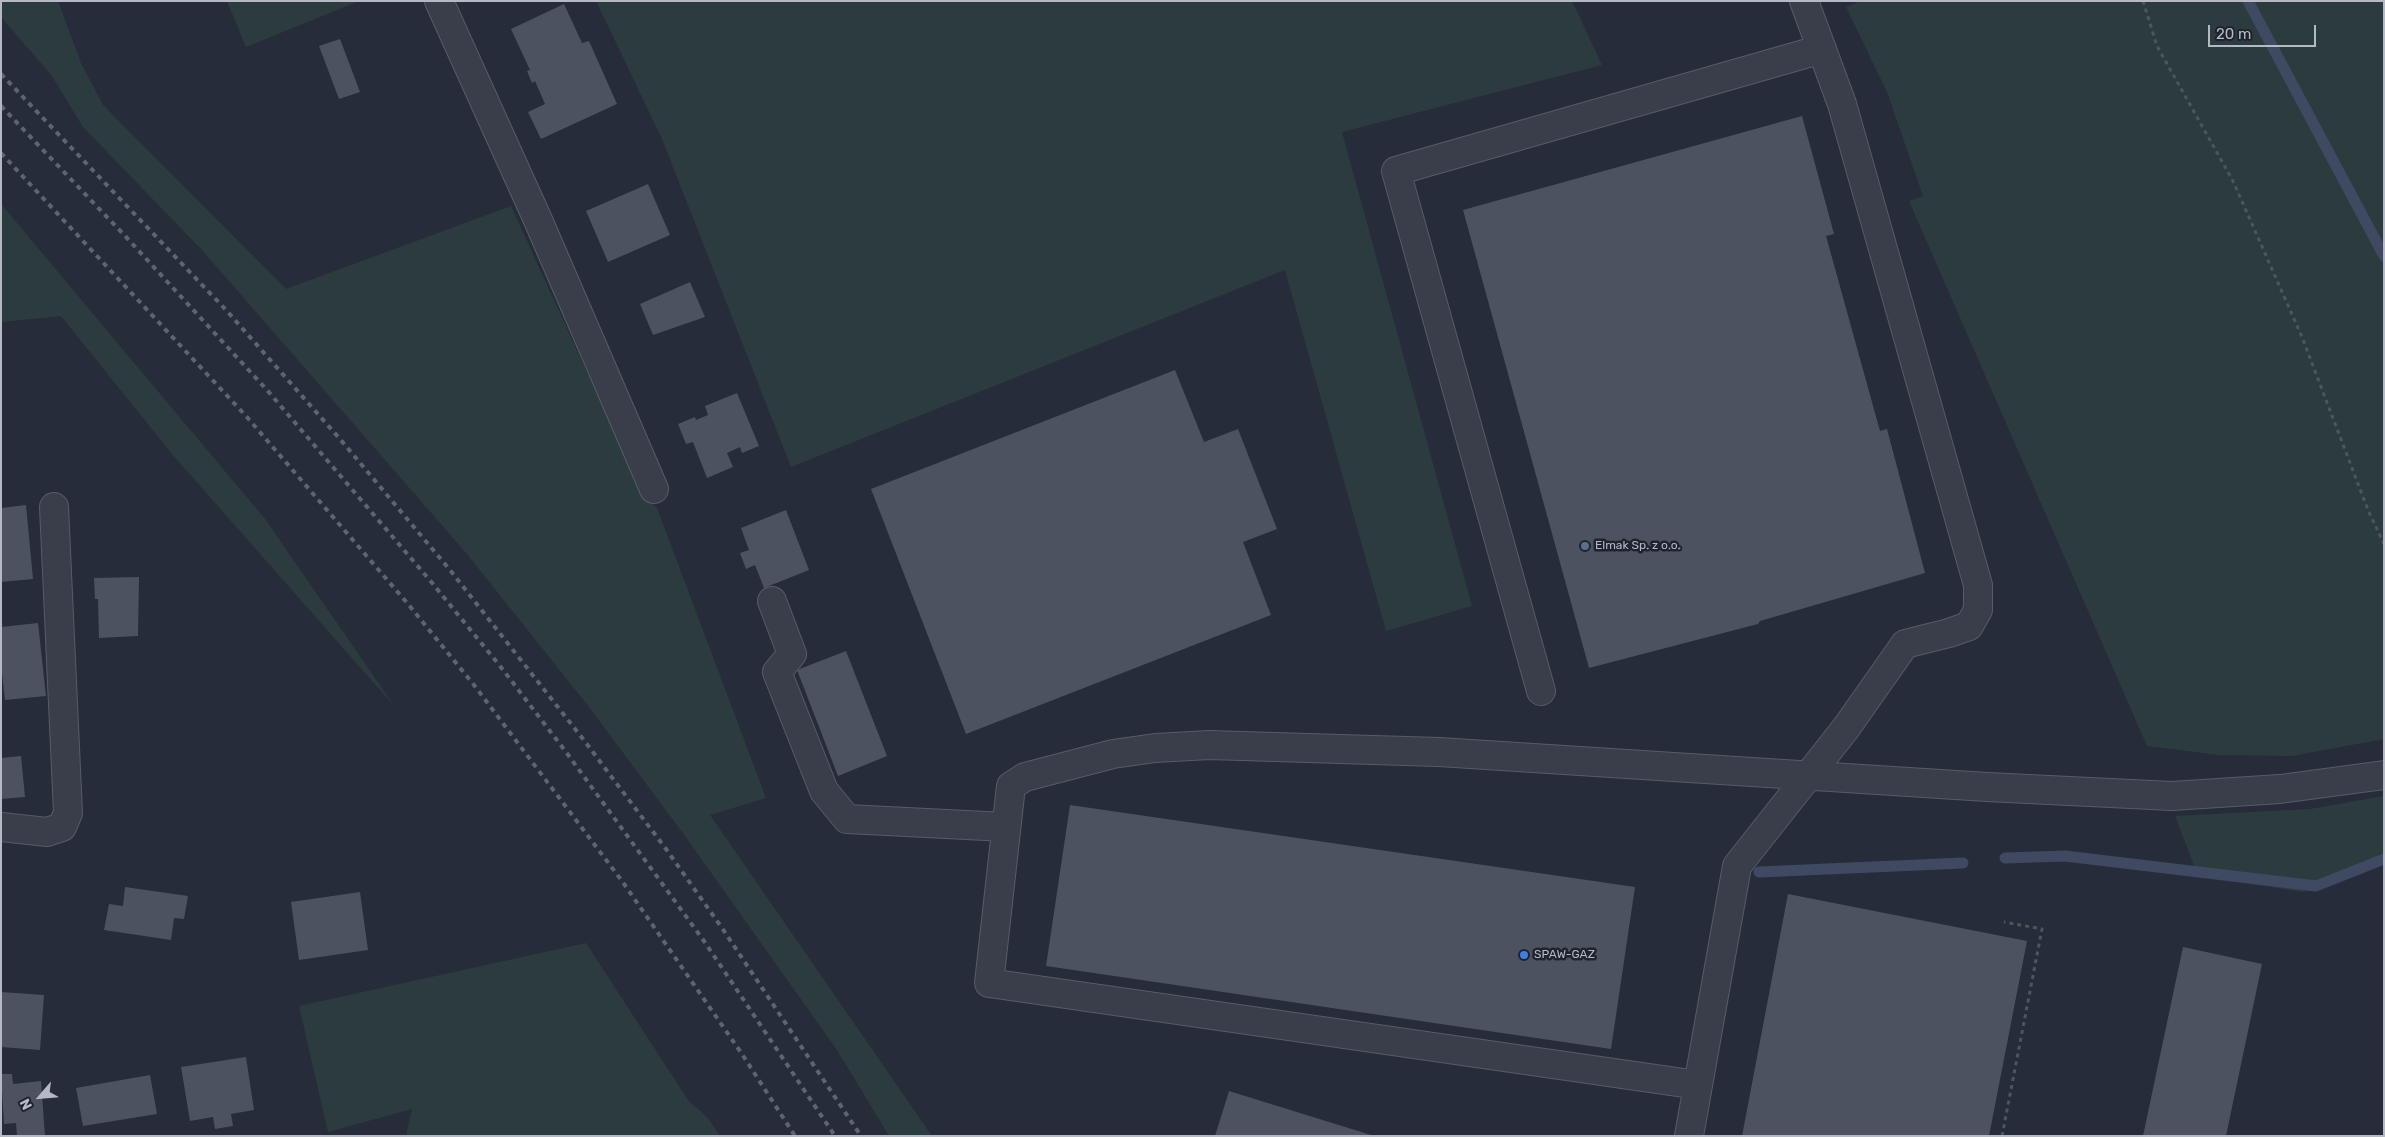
<!DOCTYPE html>
<style>
body{margin:0}
#map{position:relative;width:2385px;height:1137px;overflow:hidden;background:#262c39;font-family:Rubik,sans-serif}
canvas{display:block}
.frame{position:absolute;inset:0;border:2px solid #b5b9c5;pointer-events:none}
.north{position:absolute;left:15px;top:1072px;width:50px;height:50px;-webkit-text-stroke:4px #1e232e;paint-order:stroke;rotate:243deg;font-size:14px;font-weight:700;line-height:20px;text-align:center;color:#b5b9c5}
.north::after{content:'';display:block;margin:auto;width:18px;height:22px;background:#b5b9c5;clip-path:polygon(50% 0,100% 100%,50% 72%,0 100%)}
.scale{position:absolute;left:2208px;top:25px;width:108px;height:22px;box-sizing:border-box;border:2px solid #b5b9c5;border-top:0;padding-left:6px;font-size:15px;line-height:18px;white-space:nowrap;color:#b5b9c5;-webkit-text-stroke:4px #1e232e;paint-order:stroke}
</style>
<div id="map">
<canvas width="2385" height="1137"></canvas>
<div class="frame"></div>
<div class="north">N</div>
<div class="scale">20 m</div>
</div>
<script>
const g = document.querySelector('canvas').getContext('2d');
g.lineJoin = 'round';
function fill(path, color) { g.fillStyle = color; g.fill(path, 'evenodd'); }
const shape = rows => new Path2D(rows.map(r => 'M' + r).join(''));
function strokePath(path, color, width, dash) { g.strokeStyle = color; g.lineWidth = width; g.lineCap = dash ? 'butt' : 'round'; g.setLineDash(dash || []); g.stroke(path); }
function label(font, color, halo, rows, align = 'center') {
  g.font = font + ' Rubik,sans-serif'; g.lineWidth = 5; g.setLineDash([]); g.textBaseline = 'middle'; g.strokeStyle = halo; g.fillStyle = color; for (const [text, x, y, turn = 0] of rows) {
    g.save(); g.translate(x, y); g.rotate((+turn || 0) * Math.PI / 180); g.textAlign = isNaN(turn) ? turn : align; if (halo) g.strokeText(text, 0, 0); g.fillText(text, 0, 0); g.restore();
  }
}
const green = shape([
 [1,1,58,1,81,63,103,105,286,289,511,206,642,493,657,508,766,798,710,815,932,1136,889,1136,837,1050,685,836,589,707,467,554,202,250,83,127,52,76,1,17],
 [227,1,359,1,246,47],
 [596,1,1572,1,1602,65,1342,132,1472,606,1386,631,1285,270,791,467,662,139],
 [1861,1,2384,1,2384,739,2292,756,2219,755,2147,746,1909,201,1923,196,1887,92,1846,7],
 [1,204,265,519,395,707,172,454,61,316,1,322],
 [2384,796,2384,863,2321,887,2303,892,2198,876,2175,816,2310,809],
 [586,943,688,1100,708,1118,720,1136,406,1136,412,1109,328,1132,299,1006]
]);
const stream = shape([
 [2248,1,2384,256],
 [2005,858,2065,856,2316,886,2384,859],
 [1759,872,1963,863]
]);
const building = shape([
 [564,4,582,43,589,41,617,104,541,139,528,112,545,104,535,81,532,83,527,71,530,70,511,29],
 [340,39,360,92,339,99,319,46],
 [1802,116,1834,234,1826,236,1880,431,1887,429,1925,573,1760,621,1758,624,1589,668,1463,210],
 [648,184,670,235,608,262,586,211],
 [690,282,705,317,653,335,640,304],
 [1175,370,1204,442,1238,429,1277,529,1243,542,1271,615,966,734,871,489],
 [737,393,759,446,742,453,740,447,727,453,733,467,707,478,693,442,686,444,678,424,695,417,696,420,708,415,705,406],
 [26,505,33,579,1,582,1,508],
 [786,510,809,570,764,588,755,565,746,569,740,553,749,550,741,528],
 [139,577,138,636,99,638,98,599,95,599,94,578],
 [38,623,46,696,5,700,1,664,1,627],
 [846,651,887,756,838,776,797,670],
 [21,756,25,797,1,799,1,758],
 [1070,805,1635,887,1611,1049,1046,966],
 [125,887,188,896,184,919,174,918,171,940,104,930,109,904,123,906],
 [360,892,368,950,299,960,291,902],
 [1788,894,2027,941,1989,1136,1742,1136],
 [2183,947,2262,964,2226,1136,2143,1136],
 [1,992,44,995,40,1050,1,1047],
 [246,1057,254,1110,231,1114,233,1126,215,1129,213,1117,190,1121,181,1067],
 [1,1074,12,1074,13,1084,41,1081,45,1136,17,1136,16,1123,4,1124],
 [150,1075,157,1114,83,1126,76,1088],
 [1229,1091,1371,1135,1371,1136,1215,1136]
]);
const path = shape([
 [2143,1,2157,46,2233,181,2302,337,2368,510,2384,544],
 [2002,1136,2042,929,2004,922]
]);
const minor = shape([
 [439,1,538,220,654,489],
 [772,601,792,654,777,672,824,791,847,819,1006,827],
 [1541,691,1396,171,1822,49],
 [1,827,47,832,62,827,68,813,54,507],
 [1698,1085,989,983,1011,786,1025,777,1113,754,1155,748,1209,745,1439,752,1987,787,2172,796,2280,789,2384,775],
 [1689,1136,1737,866,1846,728,1905,644,1949,633,1969,626,1978,610,1978,585,1842,104,1804,1]
]);
const rail = shape([
 [1,74,226,310,340,439,450,570,583,739,666,849,722,928,861,1136],
 [1,106,127,238,267,390,433,584,500,666,566,752,704,941,835,1136],
 [1,153,246,416,408,604,474,685,622,881,742,1054,795,1136]
]);
const markers = [
 [1585,546,5,"#5c6f8a"],
 [1524,955,5,"#3f7fe0"]
];
const poiNames = [
 ["Elmak Sp. z o.o.",1595,546],
 ["SPAW-GAZ",1534,955]
];
fill(green, '#2c3c3e');
strokePath(stream, '#404962', 11);
fill(building, '#4d5261');
strokePath(minor, '#575c67', 30);
strokePath(path, '#4a575b', 3, [4, 4]);
strokePath(minor, '#393e4a', 28);
strokePath(rail, '#5e6472', 4, [5, 5]);
for (const [x, y, r, color] of markers) { const dot = new Path2D(); dot.arc(x, y, r, 0, 2 * Math.PI); g.fillStyle = color; g.fill(dot); strokePath(dot, '#1e232e', 2); }
label('12px', '#b5b9c5', '#1e232e', poiNames, 'left');
</script>
